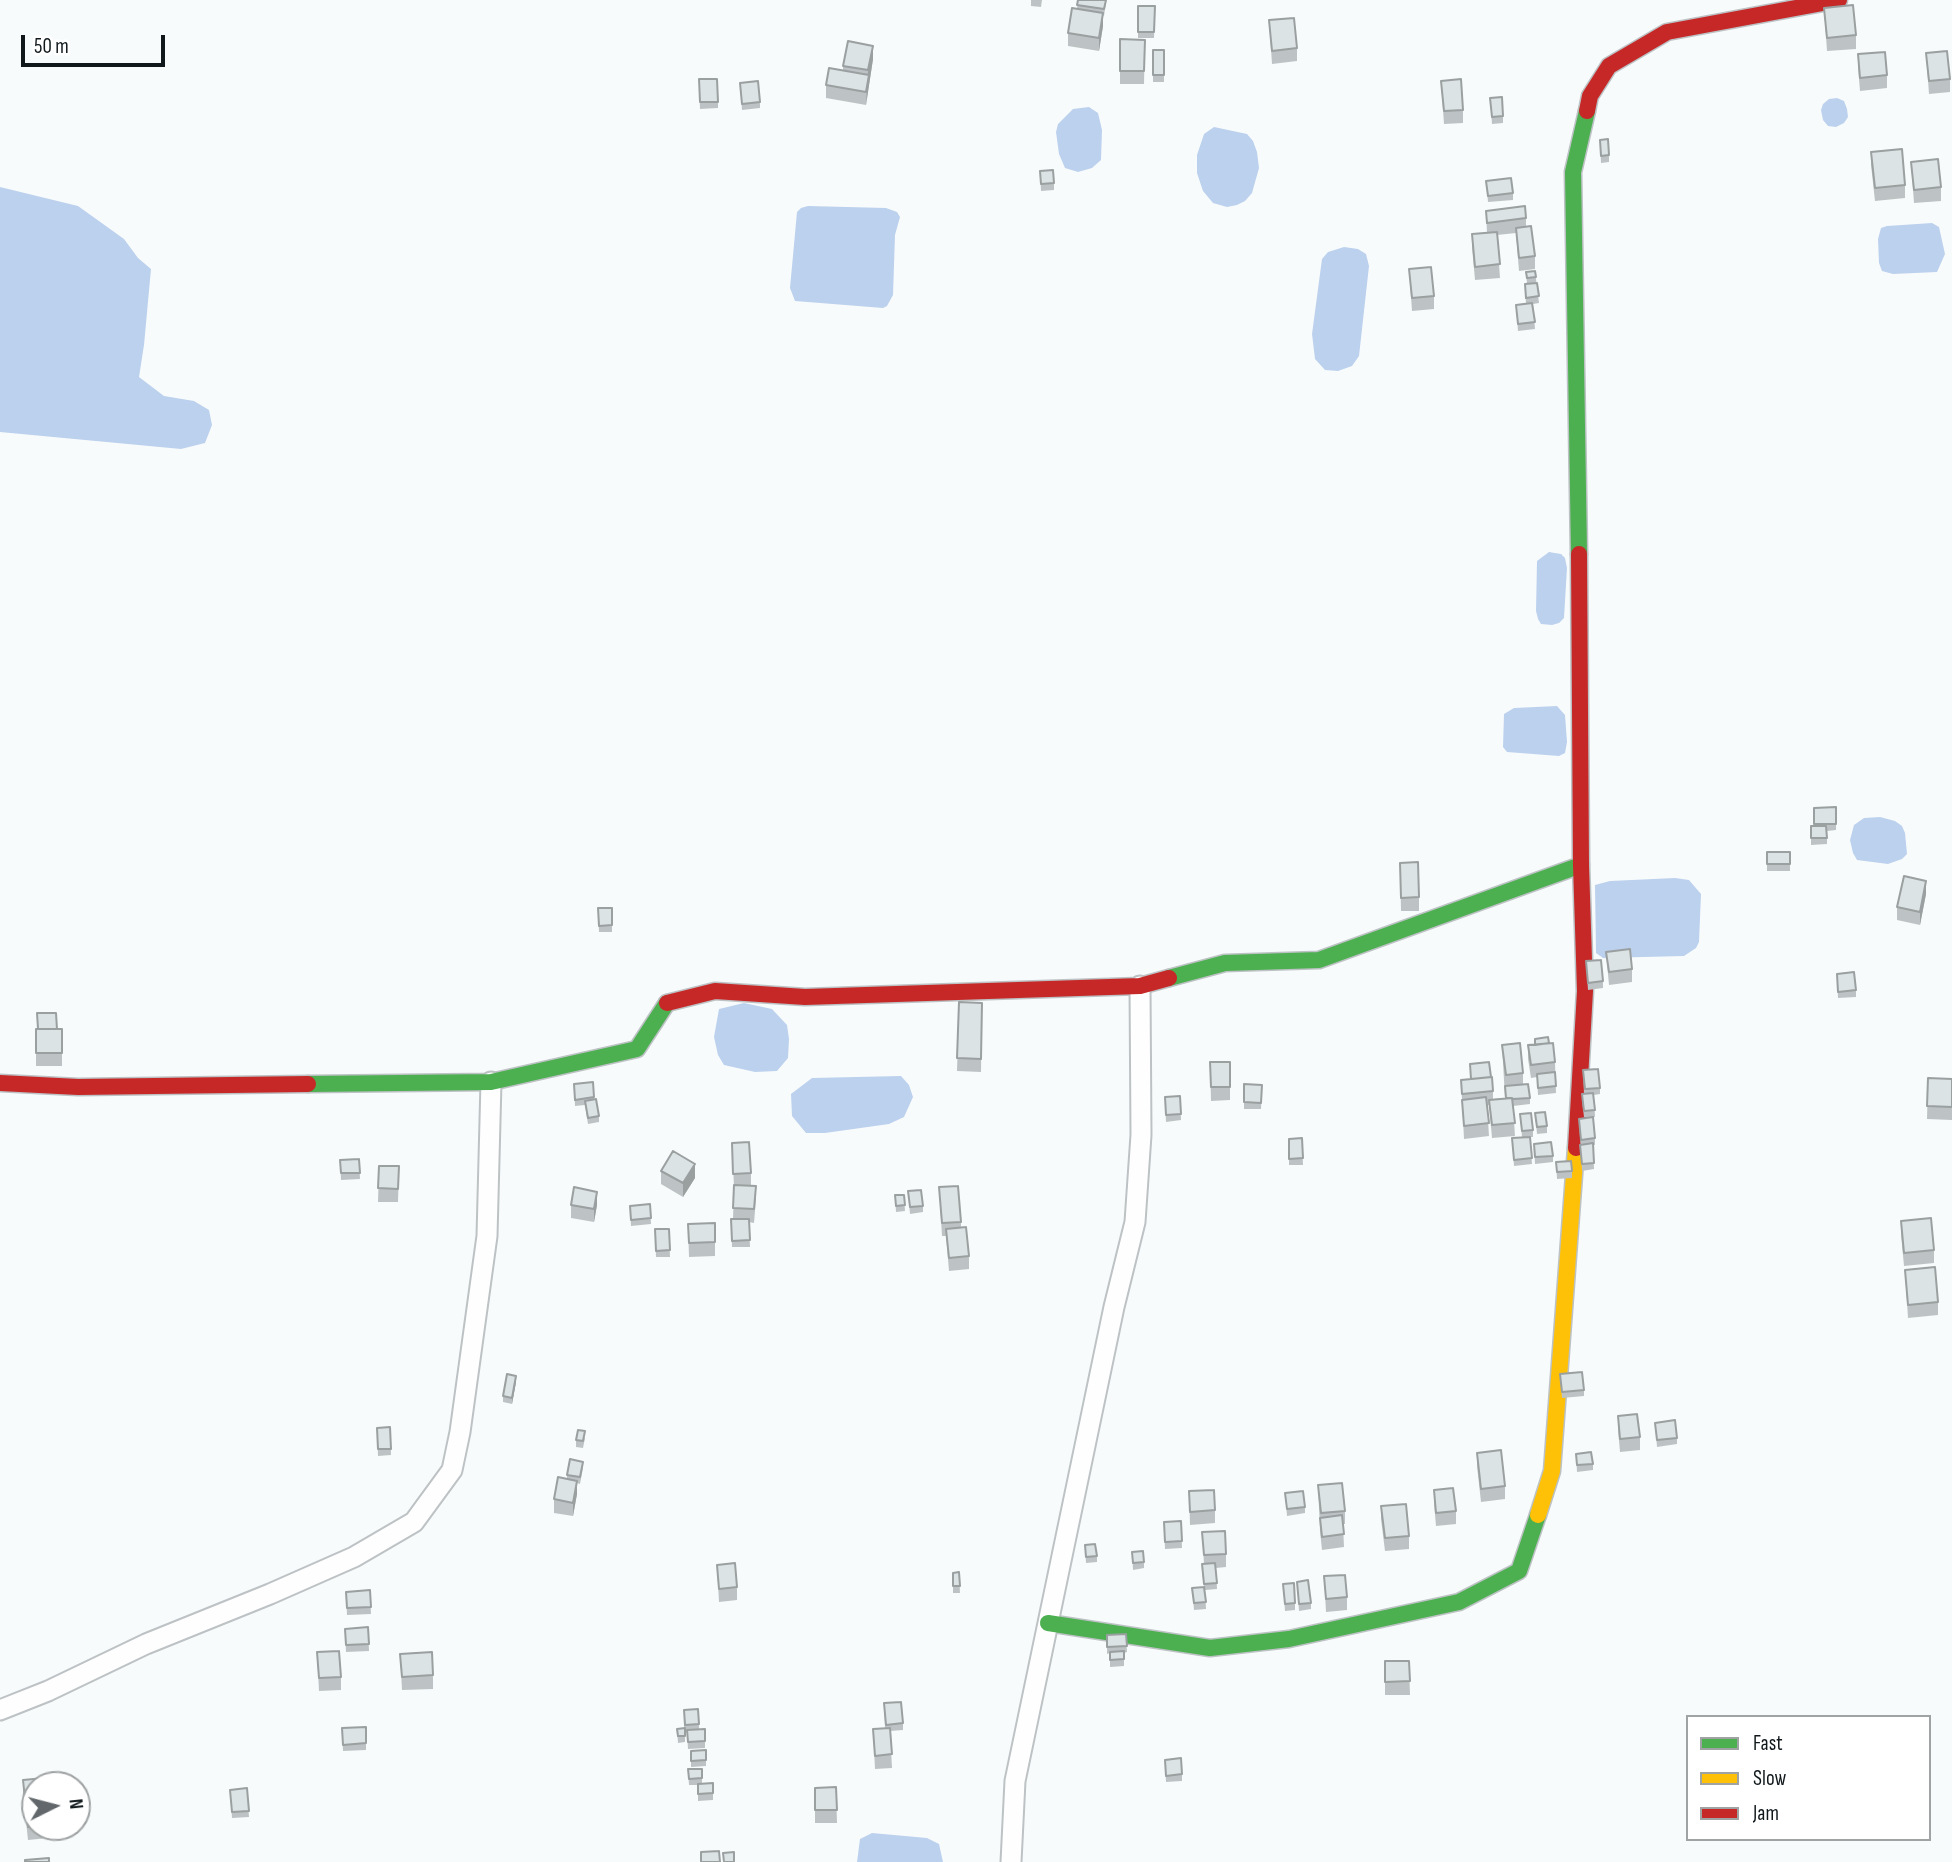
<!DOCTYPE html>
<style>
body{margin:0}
#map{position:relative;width:1952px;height:1862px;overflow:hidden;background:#f8fbfc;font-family:"Sofia Sans Condensed",sans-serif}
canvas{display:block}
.legend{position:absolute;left:1686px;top:1715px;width:245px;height:126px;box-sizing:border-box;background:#fff;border:2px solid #9fa3a4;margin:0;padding:9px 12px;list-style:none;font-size:21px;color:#10181b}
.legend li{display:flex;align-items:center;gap:14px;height:35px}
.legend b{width:35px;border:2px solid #9fa3a4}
.north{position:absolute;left:21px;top:1771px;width:70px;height:70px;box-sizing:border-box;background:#fff;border:2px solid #9fa3a4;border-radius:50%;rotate:84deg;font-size:19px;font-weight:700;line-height:28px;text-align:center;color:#10181b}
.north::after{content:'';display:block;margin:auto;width:24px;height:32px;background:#61676a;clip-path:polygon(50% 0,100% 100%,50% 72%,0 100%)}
.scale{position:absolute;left:21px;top:35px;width:144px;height:32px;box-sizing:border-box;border:4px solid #10181b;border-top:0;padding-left:9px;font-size:21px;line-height:24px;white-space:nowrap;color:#10181b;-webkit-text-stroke:5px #fff;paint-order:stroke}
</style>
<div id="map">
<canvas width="1952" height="1862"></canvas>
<ul class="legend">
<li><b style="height:9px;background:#4caf50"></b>Fast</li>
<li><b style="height:9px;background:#ffc107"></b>Slow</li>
<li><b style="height:9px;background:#c62828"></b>Jam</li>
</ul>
<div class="north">N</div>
<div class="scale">50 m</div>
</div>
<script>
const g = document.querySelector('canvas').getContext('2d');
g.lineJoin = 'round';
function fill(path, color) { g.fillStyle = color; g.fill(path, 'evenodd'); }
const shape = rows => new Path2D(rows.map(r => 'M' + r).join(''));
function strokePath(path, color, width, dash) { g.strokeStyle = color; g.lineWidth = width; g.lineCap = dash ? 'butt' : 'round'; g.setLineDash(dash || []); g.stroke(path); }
const water = shape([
 [1837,98,1844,101,1847,109,1848,117,1844,123,1836,127,1828,126,1823,120,1821,110,1823,104,1829,99],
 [1089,107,1098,113,1102,130,1101,160,1092,168,1078,172,1065,168,1059,154,1056,132,1058,124,1073,109],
 [1214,127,1247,134,1253,141,1257,152,1259,168,1252,193,1245,201,1237,205,1227,207,1213,203,1203,191,1197,173,1197,155,1204,134],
 [0,187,78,206,124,239,138,258,151,269,144,345,139,377,164,396,194,401,209,410,212,425,205,443,181,449,0,432],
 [808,206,886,208,897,212,900,217,895,235,893,295,887,306,883,308,795,301,790,288,797,212,801,208],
 [1932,223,1939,227,1945,254,1937,272,1893,274,1882,271,1879,263,1878,239,1881,228,1887,226],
 [1344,247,1358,249,1366,254,1369,266,1359,356,1352,366,1338,371,1325,370,1315,359,1312,334,1322,259,1328,252],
 [1549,552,1561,554,1565,558,1567,568,1564,618,1559,623,1552,625,1541,624,1538,619,1536,611,1537,561],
 [1557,706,1565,715,1567,742,1565,753,1559,756,1507,752,1503,747,1504,714,1514,708],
 [1880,817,1895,821,1902,826,1905,833,1907,854,1902,859,1888,864,1857,860,1853,853,1850,840,1854,825,1864,818],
 [1675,878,1689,880,1701,894,1699,942,1696,948,1684,956,1603,958,1596,953,1595,885,1610,881],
 [744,1003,772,1009,787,1025,789,1039,788,1058,777,1071,755,1072,724,1065,718,1055,714,1037,719,1009],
 [901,1076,909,1085,913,1097,904,1117,889,1124,825,1133,806,1133,792,1116,791,1094,812,1078],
 [872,1833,927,1838,939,1844,943,1862,857,1862,860,1839]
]);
const street = shape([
 [0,1710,48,1691,146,1644,270,1594,354,1557,414,1522,452,1470,460,1432,487,1236,491,1082],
 [1011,1862,1015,1781,1114,1307,1135,1222,1141,1135,1140,986]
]);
const fast = shape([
 [1579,554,1573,172,1587,111],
 [1169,978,1225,963,1319,960,1581,865],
 [308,1084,491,1082,637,1049,667,1003],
 [1048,1623,1210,1648,1289,1639,1459,1602,1519,1571,1538,1515]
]);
const slow = shape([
 [1538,1515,1552,1471,1576,1148]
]);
const jam = shape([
 [1587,111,1590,96,1609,66,1667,32,1839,0],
 [667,1003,715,991,805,997,1140,986,1169,978],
 [0,1083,78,1087,308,1084],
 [1576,1148,1585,991,1581,865,1579,554]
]);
const wall = shape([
 [1031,0,1042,0,1041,7,1031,6],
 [1078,0,1106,3,1104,16,1103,15,1103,26,1099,51,1068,46,1068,33,1077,9],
 [1138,6,1155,6,1154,38,1138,38],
 [1824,8,1856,35,1856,49,1827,51],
 [1269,20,1297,48,1297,61,1272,64],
 [1120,39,1145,40,1144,84,1120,84],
 [1153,50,1164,50,1164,82,1153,82],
 [1926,53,1950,79,1950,92,1929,94],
 [1858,54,1887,75,1887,88,1860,91,1858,67],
 [873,59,866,105,826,98,826,85,843,71,843,66],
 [699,79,718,102,718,108,700,109],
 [1441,81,1463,110,1463,123,1444,124],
 [740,83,760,102,760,108,742,110],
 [1490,98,1503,116,1503,123,1492,124],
 [1600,140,1609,155,1609,162,1601,163],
 [1871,152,1905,185,1905,198,1875,201,1871,165],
 [1911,162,1941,187,1941,201,1914,203],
 [1040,171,1054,183,1054,190,1041,191],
 [1486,181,1513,193,1513,200,1488,202],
 [1486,211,1526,218,1526,226,1535,256,1535,269,1519,271,1516,233,1497,235,1500,278,1475,280,1472,247,1472,234,1487,233],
 [1409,269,1434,296,1434,309,1412,311],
 [1535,271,1539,303,1533,304,1535,329,1518,331,1516,305,1526,303,1525,291,1525,284,1527,284,1526,272],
 [1836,807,1836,830,1827,831,1827,844,1811,845,1811,826,1814,826,1814,808],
 [1767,852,1790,852,1790,871,1767,871],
 [1400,863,1419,897,1419,911,1401,911],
 [1926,894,1920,925,1897,920,1897,907],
 [598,908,612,908,612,932,599,932],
 [1606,952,1632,969,1632,982,1609,985],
 [1586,961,1603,981,1603,988,1588,990],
 [1837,974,1856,990,1856,997,1838,998],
 [959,1002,982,1003,981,1072,957,1071],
 [36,1029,62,1029,62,1066,36,1066],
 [1535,1039,1549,1043,1555,1062,1556,1093,1538,1095,1537,1077,1531,1078,1528,1059,1528,1045,1535,1045],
 [1502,1045,1523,1073,1523,1084,1530,1098,1530,1104,1513,1106,1515,1136,1492,1138,1489,1105,1487,1105,1489,1136,1464,1139,1461,1080,1471,1079,1470,1064,1493,1091,1493,1099,1505,1098],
 [1210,1062,1230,1062,1230,1100,1211,1101],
 [1583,1070,1600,1088,1600,1094,1594,1095,1595,1117,1584,1117,1582,1100,1582,1094,1584,1094],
 [1928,1078,1952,1079,1952,1120,1927,1119],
 [593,1082,594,1099,599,1116,599,1122,588,1124,585,1105,575,1106,574,1084],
 [1244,1084,1262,1085,1261,1109,1244,1109],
 [1180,1096,1181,1120,1166,1122,1165,1097],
 [1535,1113,1547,1126,1547,1133,1537,1134],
 [1520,1114,1533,1130,1533,1137,1530,1137,1532,1164,1514,1166,1512,1138,1522,1137],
 [1579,1119,1595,1138,1595,1145,1593,1145,1594,1169,1582,1171],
 [1302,1138,1303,1165,1289,1165,1289,1139],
 [732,1143,751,1173,751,1186,756,1199,754,1223,749,1222,750,1247,732,1247,731,1219,733,1219,734,1187],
 [1534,1144,1553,1156,1553,1162,1535,1164],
 [359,1159,360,1179,341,1180,340,1160],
 [1556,1162,1572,1171,1572,1178,1557,1179],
 [379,1166,399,1166,398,1202,378,1202],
 [661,1171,695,1178,683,1197,661,1184],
 [939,1187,961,1222,961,1227,969,1256,969,1269,949,1271,946,1236,942,1236],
 [908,1191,923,1206,923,1212,910,1214],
 [895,1195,904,1195,905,1211,896,1212],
 [650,1204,651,1224,631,1226,630,1206],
 [571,1205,597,1205,594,1222,571,1218],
 [1901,1221,1934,1250,1934,1263,1904,1266,1901,1234],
 [715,1223,715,1256,689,1257,688,1224],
 [655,1229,669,1229,670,1257,656,1257],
 [1905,1270,1938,1302,1938,1315,1908,1318],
 [1560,1374,1584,1390,1584,1396,1562,1398],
 [516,1382,512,1404,503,1402,503,1396],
 [1618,1416,1640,1437,1640,1450,1620,1452,1618,1429],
 [1655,1423,1677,1438,1677,1444,1657,1447],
 [390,1427,391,1455,378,1456,377,1428],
 [585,1438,583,1448,576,1447,576,1440],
 [1477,1453,1505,1486,1505,1499,1481,1502,1477,1466],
 [1576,1454,1593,1464,1593,1470,1577,1472],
 [583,1468,580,1484,577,1483,577,1494,573,1516,554,1513,554,1499,567,1479,567,1475],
 [1318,1485,1345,1511,1345,1524,1343,1524,1344,1547,1322,1550,1320,1531],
 [1434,1490,1456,1511,1456,1524,1436,1526,1434,1503],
 [1189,1491,1215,1510,1215,1523,1190,1525],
 [1285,1493,1305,1507,1305,1513,1287,1516],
 [1381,1506,1409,1536,1409,1549,1385,1551,1381,1519],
 [1181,1521,1182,1548,1165,1549,1164,1522],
 [1202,1532,1226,1554,1226,1567,1216,1568,1217,1589,1205,1590,1206,1609,1194,1610,1192,1588,1204,1587,1202,1571,1202,1564,1204,1564],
 [1085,1545,1097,1556,1097,1562,1086,1563],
 [1132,1552,1144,1562,1144,1568,1133,1570],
 [717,1565,737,1587,737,1600,719,1602],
 [959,1572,960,1593,953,1593,953,1573],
 [1324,1576,1347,1597,1347,1610,1326,1612],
 [1297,1582,1311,1603,1311,1609,1299,1611],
 [1283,1584,1295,1603,1295,1610,1285,1611],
 [370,1590,371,1614,347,1615,346,1592],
 [368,1627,369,1651,346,1652,345,1629],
 [1126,1634,1127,1652,1124,1653,1124,1666,1110,1667,1110,1653,1107,1654,1107,1635],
 [317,1652,341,1677,341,1690,319,1691],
 [400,1654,433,1675,433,1689,402,1690],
 [1385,1661,1409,1661,1410,1695,1385,1695],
 [884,1703,903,1723,903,1730,890,1731,892,1768,875,1769,873,1729,885,1728],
 [684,1710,699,1724,699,1729,705,1729,705,1748,688,1749,687,1732,685,1732,685,1742,678,1743,677,1729,684,1728],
 [366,1727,366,1750,343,1751,342,1728],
 [706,1750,706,1766,691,1767,691,1751],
 [1165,1760,1182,1774,1182,1781,1166,1782],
 [688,1769,702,1769,702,1784,713,1783,713,1800,698,1801,698,1785,689,1785],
 [23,1780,35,1785,35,1827,59,1827,59,1837,28,1840,23,1793],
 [836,1787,837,1823,815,1823,815,1788],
 [247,1788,249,1817,232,1818,230,1790]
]);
const shadedWall = shape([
 [1103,13,1103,26,1099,51,1099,38],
 [873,46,873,59,866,105,868,70],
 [1926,881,1926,894,1920,925,1920,912],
 [695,1164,695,1178,683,1197,683,1183],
 [597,1192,597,1205,594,1222,594,1209],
 [516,1376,516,1382,512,1404,512,1398],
 [577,1481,577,1494,573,1516,573,1503]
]);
const building = shape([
 [1078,0,1106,0,1104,9,1077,5,1078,0],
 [1853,5,1856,35,1827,38,1824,8,1853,5],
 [1138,6,1155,6,1154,32,1138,32,1138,6],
 [1072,8,1103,13,1099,38,1068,33,1072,8],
 [1294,18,1297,48,1272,51,1269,20,1294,18],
 [1120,39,1145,40,1144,71,1120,71,1120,39],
 [848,41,873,46,868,70,843,66,848,41],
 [1153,50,1164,50,1164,75,1153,75,1153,50],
 [1947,51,1950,79,1929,81,1926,53,1947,51],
 [1885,52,1887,75,1860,78,1858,54,1885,52],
 [829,68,869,75,866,92,826,85,829,68],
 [699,79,717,79,718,102,700,102,699,79],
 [1461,79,1463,110,1444,111,1441,81,1461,79],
 [758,81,760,102,742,104,740,83,758,81],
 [1502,97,1503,116,1492,117,1490,98,1502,97],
 [1608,139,1609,155,1601,156,1600,140,1608,139],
 [1902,149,1905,185,1875,188,1871,152,1902,149],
 [1938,159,1941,187,1914,190,1911,162,1938,159],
 [1053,170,1054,183,1041,184,1040,171,1053,170],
 [1511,178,1513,193,1488,196,1486,181,1511,178],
 [1525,206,1526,218,1487,223,1486,211,1525,206],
 [1531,226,1535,256,1519,258,1516,228,1531,226],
 [1497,232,1500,264,1475,267,1472,234,1497,232],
 [1431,267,1434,296,1412,298,1409,269,1431,267],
 [1535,271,1536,277,1527,278,1526,272,1535,271],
 [1537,283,1539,296,1526,298,1525,284,1537,283],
 [1532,303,1535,322,1518,324,1516,305,1532,303],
 [1836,807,1836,824,1814,824,1814,808,1836,807],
 [1811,826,1826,826,1827,838,1811,838,1811,826],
 [1767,852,1790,852,1790,864,1767,864,1767,852],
 [1418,862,1419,897,1401,898,1400,863,1418,862],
 [1904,876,1926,881,1920,912,1897,907,1904,876],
 [598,908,612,908,612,925,599,926,598,908],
 [1630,949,1632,969,1609,972,1606,952,1630,949],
 [1601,960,1603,981,1588,983,1586,961,1601,960],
 [1854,972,1856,990,1838,992,1837,974,1854,972],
 [959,1002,982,1003,981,1059,957,1058,959,1002],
 [37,1013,56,1013,57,1029,38,1029,37,1013],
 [36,1029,62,1029,62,1053,36,1053,36,1029],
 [1548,1037,1549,1043,1535,1045,1535,1039,1548,1037],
 [1520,1043,1523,1073,1506,1075,1502,1045,1520,1043],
 [1553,1043,1555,1062,1531,1065,1528,1045,1553,1043],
 [1210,1062,1230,1062,1230,1087,1211,1087,1210,1062],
 [1489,1062,1491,1077,1471,1079,1470,1064,1489,1062],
 [1598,1069,1600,1088,1585,1089,1583,1070,1598,1069],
 [1555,1072,1556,1086,1538,1088,1537,1074,1555,1072],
 [1492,1077,1493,1091,1462,1094,1461,1080,1492,1077],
 [1928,1078,1952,1079,1952,1107,1927,1106,1928,1078],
 [593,1082,594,1097,575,1100,574,1084,593,1082],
 [1244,1084,1262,1085,1261,1103,1244,1102,1244,1084],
 [1528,1084,1530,1098,1513,1099,1512,1098,1506,1098,1505,1086,1528,1084],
 [1593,1093,1595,1110,1584,1111,1582,1094,1593,1093],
 [1180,1096,1181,1114,1166,1115,1165,1097,1180,1096],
 [1486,1097,1489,1123,1464,1126,1462,1100,1486,1097],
 [1512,1098,1515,1123,1492,1125,1489,1100,1512,1098],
 [596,1099,599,1116,588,1118,585,1101,596,1099],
 [1545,1112,1547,1126,1537,1127,1535,1113,1545,1112],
 [1531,1113,1533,1130,1522,1131,1520,1114,1531,1113],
 [1593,1117,1595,1138,1581,1140,1579,1119,1593,1117],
 [1530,1137,1532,1158,1514,1160,1512,1138,1530,1137],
 [1302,1138,1303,1158,1289,1159,1289,1139,1302,1138],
 [749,1142,751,1173,733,1174,732,1143,749,1142],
 [1551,1142,1553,1156,1535,1157,1534,1144,1551,1142],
 [1593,1143,1594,1163,1582,1164,1580,1145,1593,1143],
 [673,1151,695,1164,683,1183,661,1171,673,1151],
 [359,1159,360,1173,341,1173,340,1160,359,1159],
 [1571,1161,1572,1171,1557,1172,1556,1162,1571,1161],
 [379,1166,399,1166,398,1189,378,1188,379,1166],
 [734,1185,756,1186,754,1209,733,1208,734,1185],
 [958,1186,961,1222,942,1223,939,1187,958,1186],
 [574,1187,597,1192,594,1209,571,1205,574,1187],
 [921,1190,923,1206,910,1207,908,1191,921,1190],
 [895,1195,904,1195,905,1205,896,1206,895,1195],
 [650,1204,651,1218,631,1220,630,1206,650,1204],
 [1931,1218,1934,1250,1904,1253,1901,1221,1931,1218],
 [731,1219,749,1219,750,1240,732,1241,731,1219],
 [715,1223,715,1242,689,1243,688,1224,715,1223],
 [966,1227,969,1256,949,1258,946,1229,966,1227],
 [655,1229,669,1229,670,1250,656,1251,655,1229],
 [1935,1267,1938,1302,1908,1305,1905,1270,1935,1267],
 [1582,1372,1584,1390,1562,1392,1560,1374,1582,1372],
 [507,1374,516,1376,512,1398,503,1396,507,1374],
 [1637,1414,1640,1437,1620,1439,1618,1416,1637,1414],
 [1675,1420,1677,1438,1657,1440,1655,1423,1675,1420],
 [390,1427,391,1449,378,1449,377,1428,390,1427],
 [578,1430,585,1431,583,1441,576,1440,578,1430],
 [1501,1450,1505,1486,1481,1489,1477,1453,1501,1450],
 [1591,1452,1593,1464,1577,1465,1576,1454,1591,1452],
 [570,1459,583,1462,580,1477,567,1475,570,1459],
 [558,1477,577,1481,573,1503,554,1499,558,1477],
 [1342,1483,1345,1511,1321,1513,1318,1485,1342,1483],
 [1453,1488,1456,1511,1436,1513,1434,1490,1453,1488],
 [1214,1490,1215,1510,1190,1512,1189,1491,1214,1490],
 [1303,1491,1305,1507,1287,1509,1285,1493,1303,1491],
 [1406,1504,1409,1536,1385,1538,1381,1506,1406,1504],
 [1342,1515,1344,1534,1322,1537,1320,1518,1342,1515],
 [1181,1521,1182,1541,1165,1542,1164,1522,1181,1521],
 [1225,1531,1226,1554,1204,1555,1202,1532,1225,1531],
 [1095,1544,1097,1556,1086,1557,1085,1545,1095,1544],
 [1143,1551,1144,1562,1133,1563,1132,1552,1143,1551],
 [735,1563,737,1587,719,1589,717,1565,735,1563],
 [1215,1563,1217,1583,1204,1584,1202,1564,1215,1563],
 [959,1572,960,1586,953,1586,953,1573,959,1572],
 [1345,1575,1347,1597,1326,1599,1324,1576,1345,1575],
 [1308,1580,1311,1603,1299,1604,1297,1582,1308,1580],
 [1294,1583,1295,1603,1285,1604,1283,1584,1294,1583],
 [1204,1587,1206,1602,1194,1603,1192,1588,1204,1587],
 [370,1590,371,1607,347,1608,346,1592,370,1590],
 [368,1627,369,1644,346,1645,345,1629,368,1627],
 [1126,1634,1127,1646,1107,1647,1107,1635,1126,1634],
 [339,1651,341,1677,319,1678,317,1652,339,1651],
 [1124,1651,1124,1659,1110,1660,1110,1652,1124,1651],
 [432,1652,433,1675,402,1677,400,1654,432,1652],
 [1385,1661,1409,1661,1410,1681,1385,1682,1385,1661],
 [901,1702,903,1723,886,1725,884,1703,901,1702],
 [698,1709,699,1724,685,1725,684,1710,698,1709],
 [366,1727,366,1743,343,1745,342,1728,366,1727],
 [685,1728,685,1736,678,1736,677,1729,685,1728],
 [890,1728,892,1754,875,1756,873,1729,890,1728],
 [705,1729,705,1741,688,1742,687,1730,705,1729],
 [706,1750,706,1760,691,1761,691,1751,706,1750],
 [1181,1758,1182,1774,1166,1776,1165,1760,1181,1758],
 [688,1769,702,1769,702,1778,689,1779,688,1769],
 [55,1777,55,1785,35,1785,35,1826,28,1827,23,1780,55,1777],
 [713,1783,713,1793,698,1794,698,1784,713,1783],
 [836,1787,837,1810,815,1810,815,1788,836,1787],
 [247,1788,249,1811,232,1812,230,1790,247,1788],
 [719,1851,720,1862,701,1862,701,1852,719,1851],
 [734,1852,734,1862,724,1862,723,1853,734,1852],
 [49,1858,49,1862,25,1862,25,1860,49,1858]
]);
fill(water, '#bcd1ed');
strokePath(street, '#bdc2c4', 23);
strokePath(fast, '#bdc2c4', 19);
strokePath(slow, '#bdc2c4', 19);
strokePath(jam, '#bdc2c4', 19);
strokePath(street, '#fefeff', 19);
strokePath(fast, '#4caf50', 16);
strokePath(slow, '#ffc107', 16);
strokePath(jam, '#c62828', 16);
fill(wall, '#bdc3c4');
fill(shadedWall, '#9a9fa0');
fill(building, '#dce3e4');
strokePath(building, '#9a9fa0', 2);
</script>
